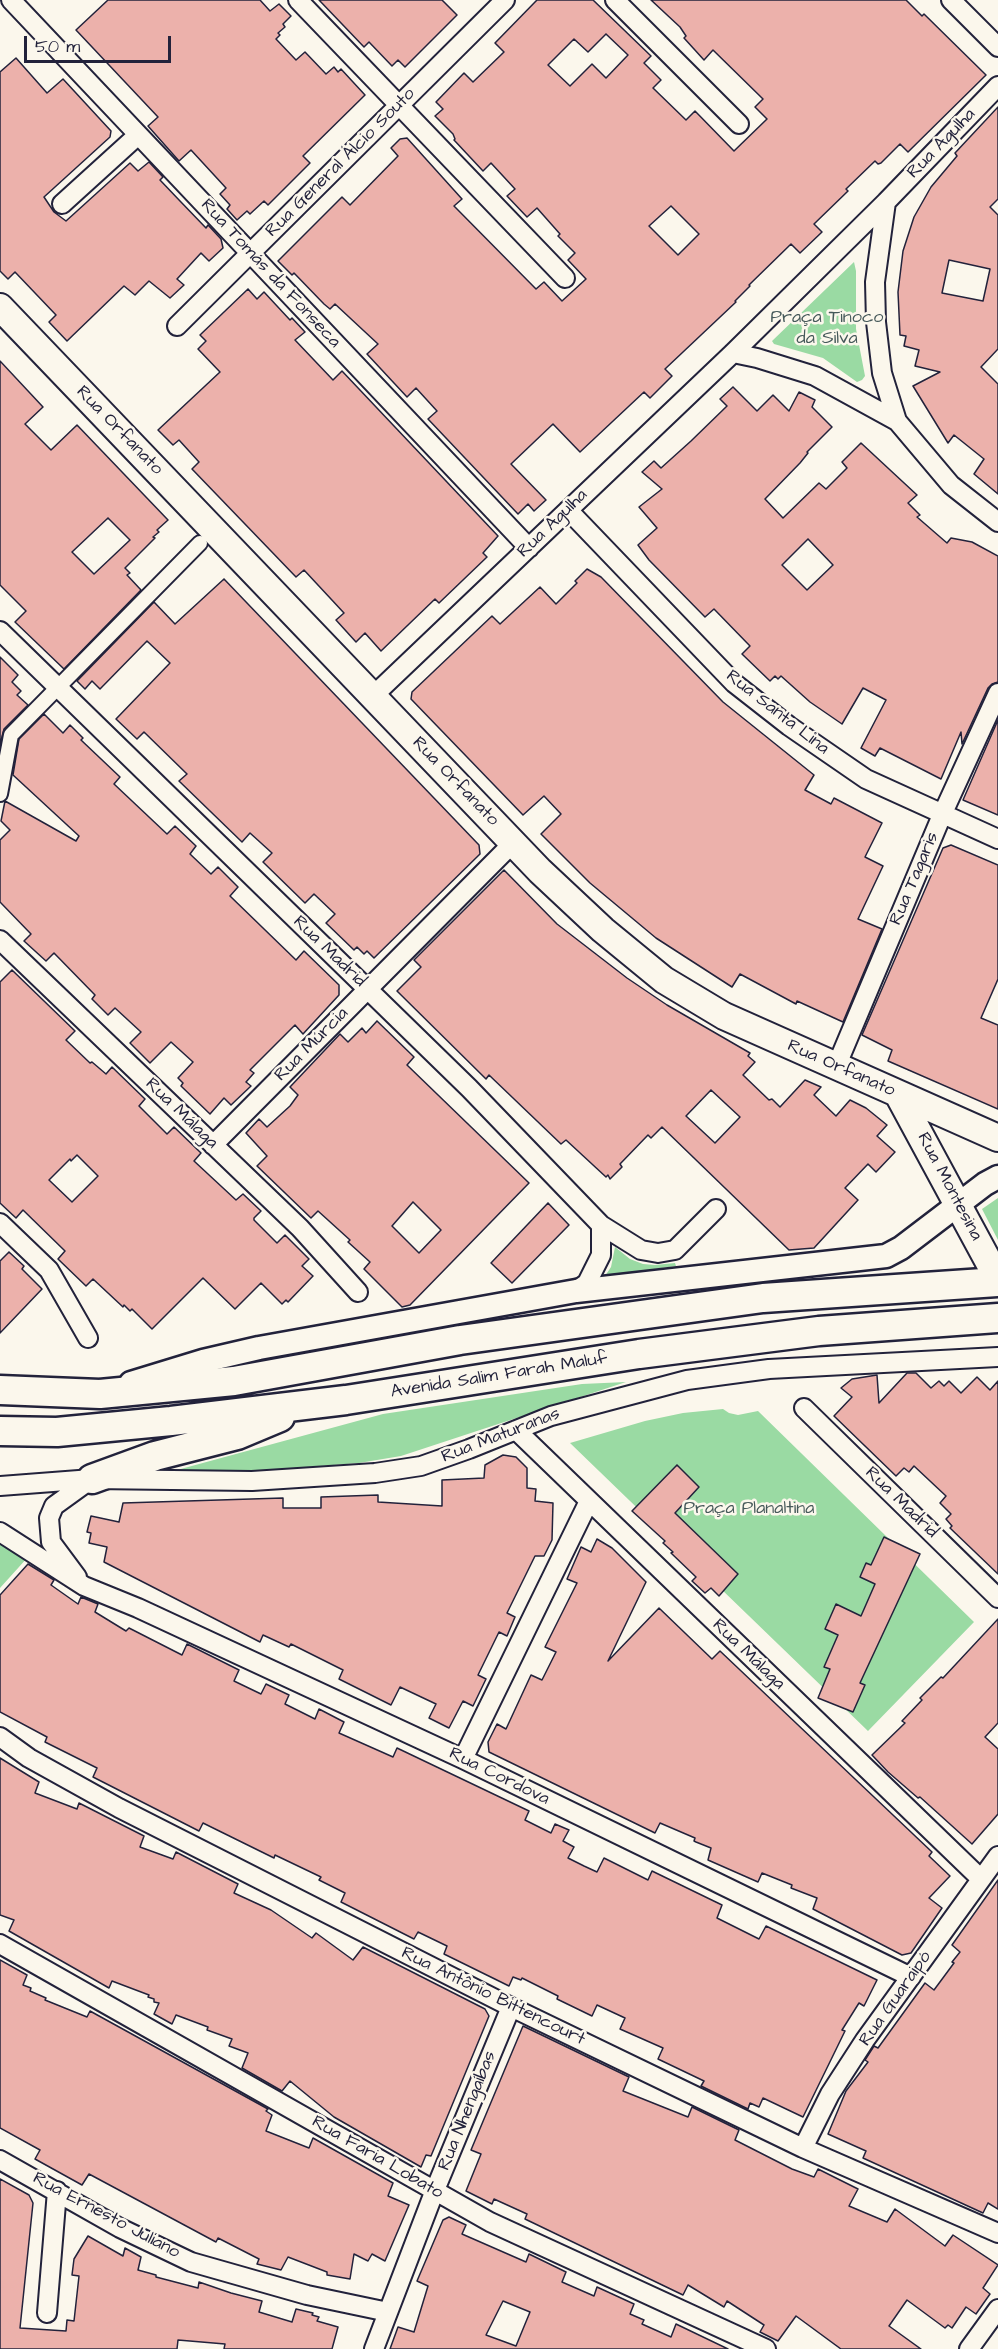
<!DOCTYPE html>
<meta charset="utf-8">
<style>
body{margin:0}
#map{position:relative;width:998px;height:2349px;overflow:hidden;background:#fbf7ec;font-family:"Architects Daughter",sans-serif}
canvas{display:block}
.scale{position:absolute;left:24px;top:36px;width:147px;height:27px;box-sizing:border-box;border:3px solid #22223b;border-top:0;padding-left:8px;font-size:18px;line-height:21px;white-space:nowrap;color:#22223b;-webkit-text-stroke:4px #fbf7ec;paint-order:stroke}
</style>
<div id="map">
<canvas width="998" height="2349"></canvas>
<div class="scale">50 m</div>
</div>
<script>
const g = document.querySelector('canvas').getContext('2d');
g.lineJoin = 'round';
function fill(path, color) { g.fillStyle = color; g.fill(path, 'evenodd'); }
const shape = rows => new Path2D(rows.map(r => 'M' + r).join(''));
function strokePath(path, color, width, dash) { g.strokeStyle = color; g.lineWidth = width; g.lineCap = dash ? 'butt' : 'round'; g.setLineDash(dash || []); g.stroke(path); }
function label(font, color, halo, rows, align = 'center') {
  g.font = font + ' "Architects Daughter",sans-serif'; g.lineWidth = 5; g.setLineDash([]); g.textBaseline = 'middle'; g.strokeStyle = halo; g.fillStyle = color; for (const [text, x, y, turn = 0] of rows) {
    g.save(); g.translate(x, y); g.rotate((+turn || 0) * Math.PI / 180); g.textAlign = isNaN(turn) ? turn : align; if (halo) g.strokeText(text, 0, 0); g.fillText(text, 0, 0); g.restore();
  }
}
const green = shape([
 [854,262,856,271,856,329,865,376,862,380,857,382,823,358,774,344,772,341],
 [998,1198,998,1240,982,1209],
 [615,1247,630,1259,643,1264,655,1265,675,1263,676,1266,605,1276,611,1267],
 [626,1382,401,1456,359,1463,257,1471,177,1470,383,1414,582,1384],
 [723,1409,729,1413,738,1415,758,1411,974,1622,868,1731,570,1443,645,1421,683,1413],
 [0,1540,28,1557,0,1588]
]);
const building = shape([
 [108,0,260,0,270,11,279,4,291,16,283,24,285,27,278,33,280,35,276,39,296,60,305,52,326,74,334,67,338,72,341,69,365,95,303,156,310,163,268,205,264,201,250,214,247,211,237,220,227,209,230,205,220,194,226,188,191,150,179,161,148,126,158,117,76,30,108,0],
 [319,0,442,0,457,15,405,67,398,60,392,66,369,42,364,47,319,0],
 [537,0,593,0,651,56,644,63,661,80,653,88,686,120,695,111,734,151,767,119,755,107,763,99,713,50,704,60,684,38,686,36,680,27,651,0,906,0,922,16,924,14,986,75,908,152,900,144,881,163,878,164,875,161,846,189,848,191,814,224,822,232,800,253,791,244,749,285,750,286,735,301,736,302,665,369,672,376,650,398,644,392,580,452,553,424,511,464,546,500,534,511,528,504,518,514,428,419,437,411,416,388,407,397,367,354,378,344,335,304,330,309,324,304,294,273,292,275,278,261,342,197,350,205,398,156,391,148,400,139,407,138,462,199,454,206,536,289,544,282,562,301,586,279,568,260,575,253,558,236,560,234,537,208,527,217,507,196,515,189,491,163,483,171,454,140,455,139,453,134,435,116,443,109,436,102,464,73,473,82,504,52,495,43,537,0],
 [606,34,628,55,606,78,592,64,570,86,548,65,574,39,588,52,606,34],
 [671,206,699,234,678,255,649,226,671,206],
 [16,58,47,93,63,79,111,131,110,137,44,197,54,212,66,221,130,163,138,171,149,162,163,177,160,180,180,201,206,228,208,225,221,239,223,248,209,261,201,253,177,279,184,285,170,298,149,281,135,295,124,286,67,341,49,322,56,315,15,272,8,279,0,271,0,72,16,58],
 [998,107,998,199,990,207,998,215,998,349,981,367,998,384,998,494,974,474,984,459,954,435,948,443,913,386,940,372,915,366,919,350,904,346,906,336,900,335,898,292,903,251,914,217,931,187,957,156,955,153,998,107],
 [949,260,990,269,983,301,942,293,949,260],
 [248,289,257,299,264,292,290,320,292,318,305,332,295,340,333,380,342,371,498,536,483,553,487,557,439,603,435,599,381,651,365,633,356,642,336,620,344,613,304,570,296,577,192,469,199,462,179,440,173,445,158,430,220,372,198,349,206,341,200,335,248,289],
 [0,361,43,407,25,424,51,450,77,425,168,520,157,530,159,532,153,537,155,538,125,568,130,573,127,575,141,590,64,669,15,622,26,611,0,585,0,361],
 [108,518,130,540,94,574,72,552,108,518],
 [733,387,757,411,773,395,789,411,799,392,815,400,812,407,832,427,807,452,808,453,800,463,765,499,783,518,819,483,826,489,847,468,842,462,861,443,917,495,908,503,920,515,917,517,947,543,951,538,972,542,998,556,998,682,992,684,988,688,962,744,961,732,941,779,880,748,875,756,861,748,886,700,863,688,842,724,810,702,781,676,778,679,775,676,770,681,742,654,750,646,714,609,705,617,649,560,638,545,657,528,639,507,662,489,642,472,654,461,661,468,691,441,727,406,720,399,733,387],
 [808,539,833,565,807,590,782,565,808,539],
 [587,569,601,577,723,702,814,775,805,790,831,804,834,798,882,823,865,857,883,866,858,919,882,929,843,1022,797,1001,796,1004,740,974,732,987,656,938,590,883,541,834,561,814,544,796,523,815,411,699,412,692,492,616,500,624,540,587,556,604,577,583,575,581,587,569],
 [224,579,479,845,480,854,374,958,367,951,364,954,357,947,354,950,326,923,335,914,314,894,305,903,263,862,272,853,250,833,242,842,179,781,187,774,144,732,137,739,116,719,170,663,147,641,100,689,92,681,85,689,77,681,154,602,175,624,224,579],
 [0,657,18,675,12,682,21,691,17,695,28,705,4,729,0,745,0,657],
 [44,714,63,733,70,725,83,738,81,740,120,777,114,784,167,834,175,826,196,846,190,854,211,874,218,867,238,887,230,896,296,960,304,951,339,985,339,995,303,1034,295,1025,250,1070,254,1073,246,1082,251,1086,231,1105,224,1098,210,1114,181,1086,183,1083,178,1078,193,1062,171,1042,150,1063,130,1043,141,1032,115,1008,108,1015,92,999,95,995,54,953,46,961,24,941,31,934,0,902,0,840,10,830,1,821,5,801,76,841,79,836,13,775,19,739,44,714],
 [998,720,998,815,963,800,998,720],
 [951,845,998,865,998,979,981,1018,998,1025,998,1109,888,1061,892,1050,862,1035,943,848,951,845],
 [504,870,557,924,627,978,667,1005,750,1053,748,1056,755,1062,743,1075,769,1100,772,1099,780,1107,805,1080,821,1087,814,1095,836,1116,850,1100,866,1108,887,1125,877,1136,895,1152,876,1172,868,1164,845,1188,858,1200,814,1248,789,1250,662,1127,651,1138,648,1135,620,1164,622,1167,610,1179,608,1175,606,1177,566,1140,561,1144,489,1075,486,1079,397,991,421,967,414,960,504,870],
 [711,1090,740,1117,715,1143,686,1116,711,1090],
 [12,970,75,1031,66,1040,90,1063,92,1062,106,1074,112,1067,145,1099,139,1106,167,1134,174,1127,201,1153,194,1161,236,1200,243,1194,261,1211,254,1218,254,1220,277,1243,285,1235,309,1259,302,1266,313,1276,288,1302,286,1300,282,1304,261,1283,235,1309,203,1278,152,1329,132,1309,130,1311,124,1305,123,1307,93,1279,86,1286,58,1259,65,1251,23,1210,16,1218,0,1203,0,982,12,970],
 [77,1155,98,1176,72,1202,49,1180,70,1159,71,1161,77,1155],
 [377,1021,414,1057,407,1065,529,1183,410,1305,402,1307,364,1269,370,1262,348,1242,350,1240,318,1211,311,1218,257,1166,267,1156,246,1133,259,1119,267,1127,290,1106,298,1095,290,1087,340,1034,348,1042,362,1028,366,1033,377,1021],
 [413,1202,441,1230,419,1253,392,1226,413,1202],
 [548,1203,569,1225,512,1283,491,1263,548,1203],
 [9,1252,24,1266,22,1269,42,1289,0,1333,0,1261,9,1252],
 [907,1373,916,1373,931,1388,939,1381,944,1386,949,1381,961,1393,977,1377,990,1390,998,1381,998,1574,950,1528,952,1526,946,1519,951,1514,940,1503,946,1496,914,1466,909,1472,904,1468,896,1476,834,1416,852,1397,841,1388,852,1379,877,1375,879,1403,907,1373],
 [503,1455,516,1457,527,1468,527,1488,536,1489,535,1501,553,1503,552,1540,544,1556,535,1556,507,1613,515,1617,507,1636,499,1632,478,1675,486,1679,473,1706,463,1701,449,1728,429,1718,436,1704,400,1687,391,1705,339,1679,343,1670,291,1644,289,1647,263,1635,260,1642,104,1562,107,1547,89,1543,91,1533,87,1532,91,1516,119,1522,123,1503,283,1498,283,1508,321,1508,321,1497,378,1495,378,1502,442,1506,442,1480,484,1478,485,1465,503,1455],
 [677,1465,699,1487,675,1513,738,1574,719,1596,711,1588,705,1593,692,1581,696,1577,671,1553,673,1552,663,1543,665,1541,632,1511,677,1465],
 [884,1537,920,1554,860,1683,865,1685,853,1712,818,1698,830,1669,824,1667,838,1635,825,1629,836,1604,861,1616,875,1584,860,1577,866,1563,871,1565,884,1537],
 [597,1539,612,1548,646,1582,608,1661,659,1608,712,1659,720,1651,932,1852,929,1856,950,1876,929,1898,942,1908,911,1953,902,1955,813,1909,817,1898,791,1888,792,1885,762,1873,758,1882,708,1860,711,1848,696,1842,694,1841,695,1838,660,1823,655,1833,489,1752,488,1742,497,1724,506,1729,531,1675,542,1680,556,1652,545,1647,577,1583,567,1579,581,1547,591,1552,597,1539],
 [28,1564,54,1580,51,1585,78,1604,81,1597,98,1604,95,1612,126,1631,129,1628,182,1655,187,1644,239,1670,234,1681,261,1694,266,1684,289,1695,285,1704,315,1719,319,1709,344,1722,339,1733,393,1757,397,1748,529,1811,525,1820,551,1833,555,1824,569,1830,563,1841,574,1847,568,1858,584,1866,597,1872,604,1858,648,1880,652,1871,722,1905,717,1918,759,1939,766,1926,877,1980,864,2006,859,2003,842,2030,845,2031,803,2117,763,2098,759,2107,750,2103,748,2109,701,2086,704,2081,658,2059,663,2048,620,2029,625,2018,597,2005,592,2016,557,1999,558,1996,522,1978,521,1980,513,1977,509,1986,444,1954,447,1946,418,1932,414,1939,341,1902,345,1893,319,1880,321,1877,275,1855,274,1858,203,1823,199,1831,93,1777,97,1768,45,1742,47,1737,0,1712,0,1595,28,1564],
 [998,1619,998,1723,985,1737,998,1749,998,1814,972,1844,920,1797,918,1798,888,1772,872,1755,905,1723,902,1721,922,1700,920,1698,941,1677,943,1678,998,1619],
 [0,1758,39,1782,35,1793,77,1809,79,1803,144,1836,140,1847,173,1859,176,1852,238,1884,234,1893,271,1910,312,1938,316,1933,353,1960,363,1947,485,2009,489,2016,431,2156,426,2155,421,2167,334,2117,290,2081,282,2091,242,2068,248,2053,229,2046,232,2039,207,2030,208,2027,176,2015,172,2024,154,2014,159,2003,154,2002,154,1999,148,1997,149,1995,112,1981,109,1988,9,1931,14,1920,0,1915,0,1758],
 [998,1880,998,2209,988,2203,983,2213,863,2158,866,2151,828,2134,846,2091,868,2062,865,2060,874,2046,878,2048,925,1983,934,1990,954,1963,952,1962,960,1952,952,1945,998,1880],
 [0,1960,27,1975,23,1985,31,1988,30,1991,46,1998,45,2000,87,2017,90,2011,268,2109,266,2111,272,2115,266,2131,309,2148,313,2138,393,2183,388,2196,409,2205,385,2261,372,2254,368,2261,354,2254,350,2279,327,2275,327,2272,288,2257,281,2270,257,2264,259,2259,218,2238,216,2242,89,2174,82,2185,35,2159,40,2150,0,2128,0,1960],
 [523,2026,629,2077,623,2091,688,2117,692,2107,739,2130,735,2140,792,2169,814,2177,818,2169,858,2189,849,2206,887,2222,895,2209,945,2246,953,2235,998,2265,983,2288,990,2294,976,2314,966,2307,952,2328,948,2325,945,2328,907,2300,889,2326,921,2349,841,2349,796,2316,778,2341,760,2332,764,2325,727,2301,724,2307,688,2285,683,2295,525,2219,527,2214,494,2199,492,2204,466,2191,481,2154,471,2150,523,2026],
 [0,2179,29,2195,33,2203,20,2328,66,2331,67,2320,74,2321,79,2276,72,2275,74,2259,88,2236,123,2256,125,2248,141,2257,138,2270,156,2275,156,2277,198,2288,199,2282,231,2293,262,2301,259,2312,292,2322,296,2309,313,2313,312,2315,319,2317,317,2321,338,2327,332,2349,224,2349,225,2344,178,2340,177,2349,0,2349,0,2179],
 [449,2217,466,2225,462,2234,526,2262,529,2254,566,2272,562,2282,594,2296,597,2287,634,2304,630,2314,644,2320,642,2324,671,2337,676,2324,728,2349,390,2349,398,2327,414,2332,428,2286,417,2281,443,2220,449,2217],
 [503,2301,530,2312,516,2346,486,2335,503,2301]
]);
const pedestrian = shape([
 [0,794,11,735,200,543]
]);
const minor = shape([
 [11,0,529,548],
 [298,0,565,278],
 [615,0,739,124],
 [951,0,998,47],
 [886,202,875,282,876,322,882,373,897,421],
 [62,204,138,135],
 [177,326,505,0],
 [733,353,757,358,815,376,897,421,951,485,998,522],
 [568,510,734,683,789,726,866,779,998,839],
 [0,631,469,1088,601,1225,641,1250,658,1253,675,1250,716,1209],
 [373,696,733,353,886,202,998,86],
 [0,940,300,1228,358,1292],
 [836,1067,942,815,998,693],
 [213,1145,513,843],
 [0,1223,49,1270,88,1338],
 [576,1291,587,1283,601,1255,601,1225],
 [804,1408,998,1598],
 [516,1430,981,1879],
 [0,1486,92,1479,252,1481,375,1473,421,1466,469,1449,551,1416,687,1380,769,1369,998,1357],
 [0,1532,84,1586,138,1608,463,1759,911,1977],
 [77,1577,51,1542,49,1518,54,1506,90,1480],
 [0,1737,29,1758,119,1808,511,2007,803,2148,998,2233],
 [463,1759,589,1501],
 [0,1944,490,2222,766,2349],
 [803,2148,830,2094,865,2040,998,1856],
 [0,2160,120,2228,191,2262,307,2295,388,2312],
 [47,2313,57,2191],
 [374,2349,435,2190,511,2007],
 [969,2349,998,2309]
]);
const tertiary = shape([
 [131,1383,203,1361,259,1348,576,1291,886,1256,901,1248,985,1184,998,1177]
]);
const secondary = shape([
 [0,307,540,871,603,930,664,980,724,1016,998,1138],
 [899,1096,998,1279]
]);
const trunk = shape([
 [0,1390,100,1394,234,1381,460,1340,763,1298,998,1282],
 [0,1431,57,1432,171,1421,346,1400,639,1354,819,1331,998,1318],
 [92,1479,155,1456,237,1435,280,1417]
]);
const streetNames = [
 ["Rua Agulha",942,144,-46],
 ["Rua General Álcio Souto",341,163,-45],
 ["Rua Tomás da Fonseca",270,274,47],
 ["Rua Orfanato",119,431,46],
 ["Rua Agulha",553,524,-44],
 ["Rua Santa Lina",777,713,38],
 ["Rua Orfanato",455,782,46],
 ["Rua Tagaris",915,879,-67],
 ["Rua Madrid",329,952,44],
 ["Rua Múrcia",312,1045,-45],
 ["Rua Orfanato",841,1069,24],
 ["Rua Málaga",181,1114,44],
 ["Rua Montesina",949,1187,62],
 ["Avenida Salim Farah Maluf",499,1376,-9],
 ["Rua Maturanas",501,1436,-21],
 ["Rua Madrid",901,1503,44],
 ["Rua Málaga",748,1655,44],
 ["Rua Cordova",499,1777,26],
 ["Rua Antônio Bittencourt",493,1997,26],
 ["Rua Guaraipó",896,1999,-55],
 ["Rua Nhengaíbas",468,2111,-68],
 ["Rua Faria Lobato",377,2158,30],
 ["Rua Ernesto Juliano",106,2216,28]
];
const parkNames = [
 ["Praça Tinoco",827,318],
 ["da Silva",827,339],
 ["Praça Planaltina",749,1509]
];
fill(green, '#9adaa3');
fill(building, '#ecb1ab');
strokePath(building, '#22223b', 1.5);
strokePath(pedestrian, '#22223b', 18);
strokePath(minor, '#22223b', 22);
strokePath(tertiary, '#22223b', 27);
strokePath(secondary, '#22223b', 30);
strokePath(trunk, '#22223b', 33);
strokePath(pedestrian, '#fbf7ec', 14);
strokePath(minor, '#fbf7ec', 18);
strokePath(tertiary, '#fbf7ec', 22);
strokePath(secondary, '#fbf7ec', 26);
strokePath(trunk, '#fbf7ec', 28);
label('18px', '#22223b', '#fbf7ec', streetNames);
label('18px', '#46595a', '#fbf7ec', parkNames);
</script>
